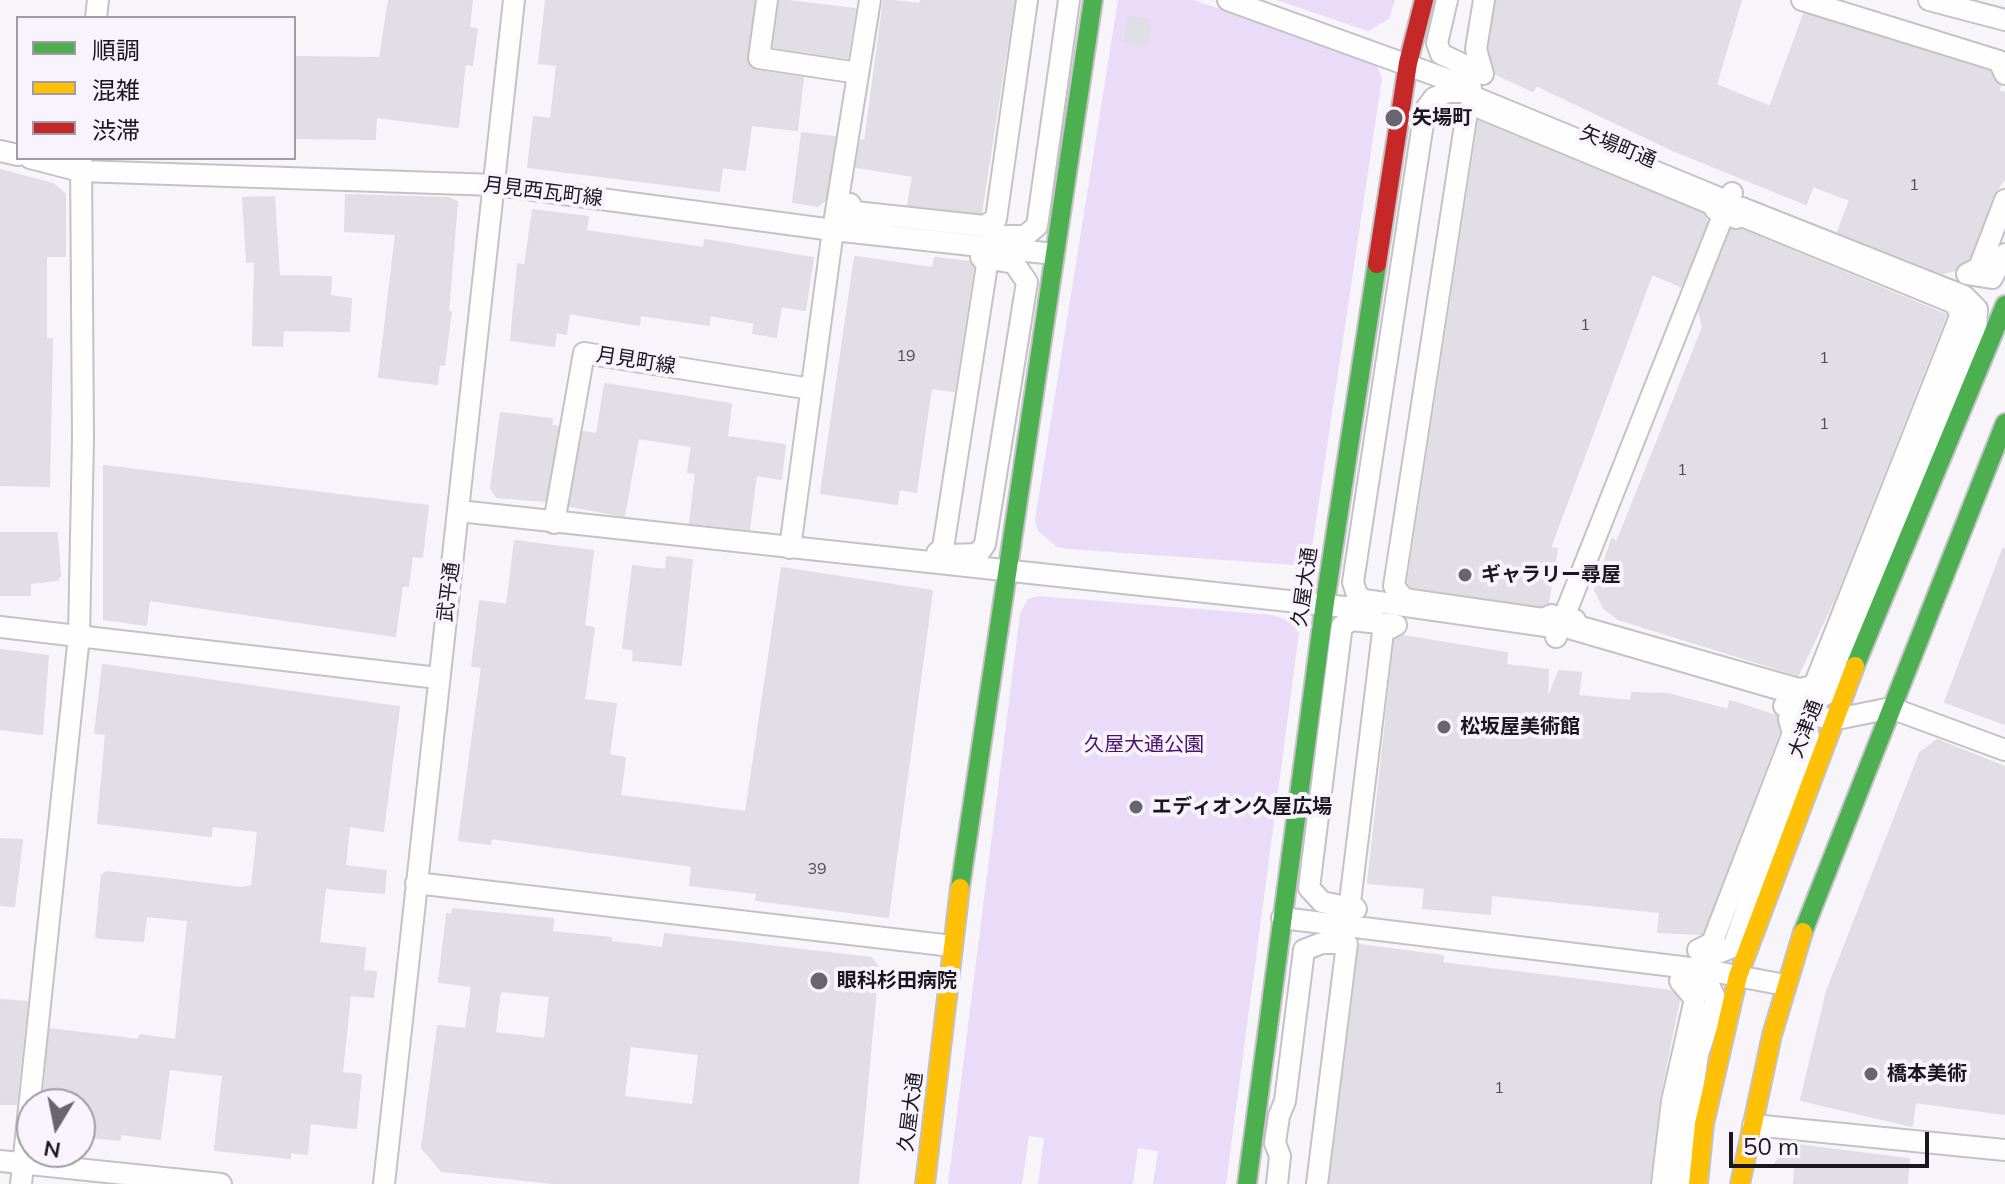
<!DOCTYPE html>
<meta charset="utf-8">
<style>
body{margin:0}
#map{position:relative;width:2005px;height:1184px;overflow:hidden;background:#f8f5fa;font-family:Mulish,"Noto Sans JP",sans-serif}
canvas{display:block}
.legend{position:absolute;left:16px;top:16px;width:280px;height:144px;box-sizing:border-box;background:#f8f3fc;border:2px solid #a09ba4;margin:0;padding:10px 14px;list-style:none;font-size:24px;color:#1b171f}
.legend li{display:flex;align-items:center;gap:16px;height:40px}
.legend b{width:40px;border:2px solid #a09ba4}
.north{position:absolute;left:16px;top:1088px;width:80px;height:80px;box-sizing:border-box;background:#f8f3fc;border:2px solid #a09ba4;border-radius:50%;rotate:190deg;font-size:22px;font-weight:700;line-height:32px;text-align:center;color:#1b171f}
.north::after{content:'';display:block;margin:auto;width:28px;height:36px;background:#68656c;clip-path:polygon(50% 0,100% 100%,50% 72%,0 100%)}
.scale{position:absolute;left:1729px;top:1132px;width:200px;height:36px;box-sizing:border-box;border:4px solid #1b171f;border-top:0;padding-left:10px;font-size:24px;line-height:28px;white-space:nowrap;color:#1b171f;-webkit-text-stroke:6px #f8f3fc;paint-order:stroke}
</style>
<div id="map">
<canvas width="2005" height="1184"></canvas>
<ul class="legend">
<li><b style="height:10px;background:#4caf50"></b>順調</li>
<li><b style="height:10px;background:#ffc107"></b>混雑</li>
<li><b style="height:10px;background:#c62828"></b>渋滞</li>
</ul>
<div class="north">N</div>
<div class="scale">50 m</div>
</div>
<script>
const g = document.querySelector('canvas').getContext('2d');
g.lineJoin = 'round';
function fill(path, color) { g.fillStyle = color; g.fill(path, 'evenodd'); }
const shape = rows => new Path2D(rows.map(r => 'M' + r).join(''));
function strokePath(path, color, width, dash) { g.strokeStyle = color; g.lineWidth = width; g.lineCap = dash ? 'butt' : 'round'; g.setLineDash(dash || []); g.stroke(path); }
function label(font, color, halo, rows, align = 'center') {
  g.font = font + ' Mulish,"Noto Sans JP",sans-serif'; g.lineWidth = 8; g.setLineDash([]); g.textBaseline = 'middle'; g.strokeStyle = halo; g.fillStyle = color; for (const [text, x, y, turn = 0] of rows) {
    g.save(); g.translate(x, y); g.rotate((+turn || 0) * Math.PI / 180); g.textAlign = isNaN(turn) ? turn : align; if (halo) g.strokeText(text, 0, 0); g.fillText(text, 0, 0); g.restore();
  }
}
const green = shape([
 [1118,0,1193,0,1348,51,1375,62,1382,78,1313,541,1309,558,1295,565,1069,549,1057,547,1038,531,1035,520],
 [1276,0,1395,0,1389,19,1368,31],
 [1038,596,1273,615,1290,621,1299,633,1226,1184,1153,1184,1158,1151,1138,1148,1133,1184,1038,1184,1044,1138,1029,1136,1022,1184,948,1184,1020,614,1028,599]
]);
const building = shape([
 [389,0,472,0,469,28,477,29,472,65,465,64,458,127,376,117,375,139,294,138,294,57,380,58,389,0],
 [546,0,754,0,747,62,757,71,803,78,797,130,751,125,745,170,722,167,719,191,528,167,534,117,551,119,557,65,539,63,546,0],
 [780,0,855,9,847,58,774,47,780,0],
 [884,0,920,4,921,0,1014,0,981,213,908,205,913,176,856,167,861,140,865,141,884,0],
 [1497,0,1741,0,1716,85,1770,107,1804,14,1990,72,2000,86,1998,91,2005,93,2005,178,1993,195,1969,259,1955,270,1942,273,1838,232,1850,200,1813,186,1806,204,1675,151,1536,85,1533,91,1496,74,1489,48,1497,0],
 [1129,17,1150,20,1147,46,1125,41,1129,17],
 [1479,122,1703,214,1707,222,1681,286,1652,274,1550,548,1557,549,1548,603,1541,606,1411,587,1408,582,1479,122],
 [802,133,835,137,825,200,818,206,793,202,802,133],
 [0,170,53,184,65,194,65,256,46,256,46,339,52,339,49,486,0,485,0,170],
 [346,195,448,198,457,202,448,312,451,312,444,365,439,364,437,384,379,377,396,234,345,231,346,195],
 [274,197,279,276,331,277,330,296,351,299,349,331,283,330,282,346,253,345,255,261,247,262,243,198,274,197],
 [533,210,588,217,586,231,704,248,705,240,813,258,805,310,781,306,776,337,753,333,755,323,710,315,709,325,640,315,639,325,569,313,566,334,556,332,554,346,511,340,518,264,525,266,533,210],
 [1731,230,1742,230,1946,315,1834,599,1798,675,1618,619,1604,608,1595,590,1612,539,1617,542,1703,327,1699,311,1731,230],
 [855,257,933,268,935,258,970,262,973,268,954,391,931,388,916,492,899,489,897,504,821,493,855,257],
 [605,384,731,404,727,437,785,445,781,479,756,475,749,529,690,523,696,473,688,472,692,446,638,438,624,516,570,506,583,432,597,434,605,384],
 [501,413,552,419,551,426,558,427,545,501,497,497,491,488,501,413],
 [104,466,428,506,422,557,412,556,408,586,402,586,395,636,149,600,146,625,104,619,104,466],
 [0,533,57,533,60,576,57,580,30,583,30,595,0,595,0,533],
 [515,541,593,551,584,626,594,628,584,700,616,704,609,755,625,758,620,796,746,812,782,568,932,591,888,917,756,900,757,893,690,885,692,866,491,838,490,844,459,840,482,667,472,666,480,601,507,605,515,541],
 [2003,549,2005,549,2005,724,1945,702,2003,549],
 [667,557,692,560,681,665,633,660,634,650,623,648,633,566,666,570,667,557],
 [1403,636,1507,653,1506,665,1548,670,1547,701,1559,671,1581,673,1578,696,1631,701,1632,693,1668,694,1728,710,1730,701,1776,716,1779,732,1702,934,1658,932,1660,912,1491,895,1490,914,1423,908,1425,888,1368,883,1395,640,1403,636],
 [0,650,48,656,42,734,0,729,0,650],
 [103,665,399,707,383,831,349,826,345,866,386,871,384,893,325,888,319,943,365,948,363,971,376,972,373,997,350,995,342,1073,361,1075,356,1128,310,1123,307,1154,290,1152,290,1158,215,1150,223,1075,169,1069,160,1139,120,1134,120,1140,80,1136,80,1104,43,1104,50,1029,139,1040,140,1035,176,1040,188,920,146,916,143,941,100,938,96,936,102,875,107,872,242,888,252,886,258,831,212,826,211,836,98,823,106,734,95,733,103,665],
 [1937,740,2005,767,2005,1114,1915,1102,1912,1126,1801,1100,1827,991,1920,753,1937,740],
 [0,839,22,840,14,906,0,905,0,839],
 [453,909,553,919,552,932,611,938,611,942,663,948,665,934,871,958,878,967,858,1184,562,1184,442,1171,422,1148,438,1026,466,1029,472,986,439,982,447,914,452,915,453,909],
 [500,991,550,996,545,1039,495,1033,500,991],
 [630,1046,699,1054,693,1105,624,1097,630,1046],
 [1360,945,1443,956,1442,963,1672,991,1679,1000,1659,1098,1649,1184,1330,1184,1360,945],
 [0,1000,27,1002,16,1104,0,1104,0,1000],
 [1796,1145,1909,1159,1907,1184,1794,1184,1795,1166,1775,1163,1796,1145]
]);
const street = shape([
 [767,0,759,58,858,73],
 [1228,0,1471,88],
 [1447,0,1437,43,1441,54,1483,74,1476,49,1484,0],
 [1802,0,1999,61,2005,74],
 [1929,0,2005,20],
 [96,18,98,0],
 [1448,92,1462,92,1717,197,1715,209,1712,204,1475,106,1467,112,1394,586,1404,599,1543,619,1552,615,1546,626,1364,600,1357,595,1353,582,1425,110,1434,98,1448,92],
 [0,151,18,155],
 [30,158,80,171,496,185,833,230,1054,254],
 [2005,200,1979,268,1967,274,1992,278,2005,254],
 [1742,208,1964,296,1977,309,1976,330,1831,691,1816,700,1572,629,1575,620,1578,626,1799,689,1814,686,1961,314,1954,303,1742,216,1736,218,1742,208],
 [879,223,853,218,850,204,855,212,984,226,996,219,1027,0],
 [994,236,1025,236,1037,226,1069,0],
 [981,257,1014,263,1027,282,985,544,978,554,950,555,937,553,943,548,987,265,981,257],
 [459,511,1372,610],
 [554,523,584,353,811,389],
 [790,548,833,230,870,0],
 [1352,620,1396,625,1383,632,1350,902,1356,909,1322,902,1309,888,1341,632,1342,626,1352,620],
 [0,627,438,678],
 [1556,637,1732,193],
 [1784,706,1832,720,1891,708,2005,750],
 [1789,719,1805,726,1809,737,1733,947,1718,953,1698,950,1712,943,1793,733,1789,719],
 [416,883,952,946],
 [1282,918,1706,970,1785,985],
 [1753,1125,2005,1150],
 [0,1161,221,1184],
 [21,1184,79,636,83,438,81,159],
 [384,1184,514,0],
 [1277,1184,1280,1156,1275,1143,1279,1116,1285,1101,1304,950,1322,943,1339,943,1347,944,1317,1184],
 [1662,1184,1672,1101,1695,999,1680,981,1709,985,1716,1000,1698,1054,1680,1184]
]);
const fast = shape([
 [1855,666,2005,305],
 [960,888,1093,0],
 [1803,932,2005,423],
 [1247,1184,1325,602,1377,264]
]);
const slow = shape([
 [925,1184,960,888],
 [1698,1184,1704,1124,1738,976,1855,666],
 [1740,1184,1772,1035,1803,932]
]);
const jam = shape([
 [1377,264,1408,63,1424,0]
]);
const markers = [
 [1394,118,10,"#68656c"],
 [1465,575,8,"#68656c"],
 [1444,727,8,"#68656c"],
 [1136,807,8,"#68656c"],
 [819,981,10,"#68656c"],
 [1871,1074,8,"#68656c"]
];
const numberNames = [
 ["1",1914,185],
 ["1",1585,325],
 ["19",906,356],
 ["1",1824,358],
 ["1",1824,424],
 ["1",1682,470],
 ["39",817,869],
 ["1",1499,1088]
];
const poiNames = [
 ["矢場町",1412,118],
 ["ギャラリー尋屋",1481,575],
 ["松坂屋美術館",1460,727],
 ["エディオン久屋広場",1152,807],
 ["眼科杉田病院",837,981],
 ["橋本美術",1887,1074]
];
const streetNames = [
 ["矢場町通",1618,147,22],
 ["月見西瓦町線",543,192,7],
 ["月見町線",636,361,9],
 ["久屋大通",1305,587,-82],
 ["武平通",449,592,-83],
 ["大津通",1806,729,-69],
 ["久屋大通",911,1112,-83]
];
const parkNames = [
 ["久屋大通公園",1144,745]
];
fill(green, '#eadbf9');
fill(building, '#e2dee6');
strokePath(building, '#e1dde4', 2);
strokePath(street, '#c4c1c7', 24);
strokePath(fast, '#c4c1c7', 22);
strokePath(slow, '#c4c1c7', 22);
strokePath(jam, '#c4c1c7', 22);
strokePath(street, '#fefefe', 20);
strokePath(fast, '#4caf50', 18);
strokePath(slow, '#ffc107', 18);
strokePath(jam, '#c62828', 18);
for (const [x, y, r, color] of markers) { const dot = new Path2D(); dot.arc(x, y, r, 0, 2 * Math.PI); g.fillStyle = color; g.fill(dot); strokePath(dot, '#f8f3fc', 3); }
label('16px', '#504c54', null, numberNames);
label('bold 20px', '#1b171f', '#f8f3fc', poiNames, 'left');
label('20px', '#1b171f', '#f8f3fc', streetNames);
label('20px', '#49106c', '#f8f3fc', parkNames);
</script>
